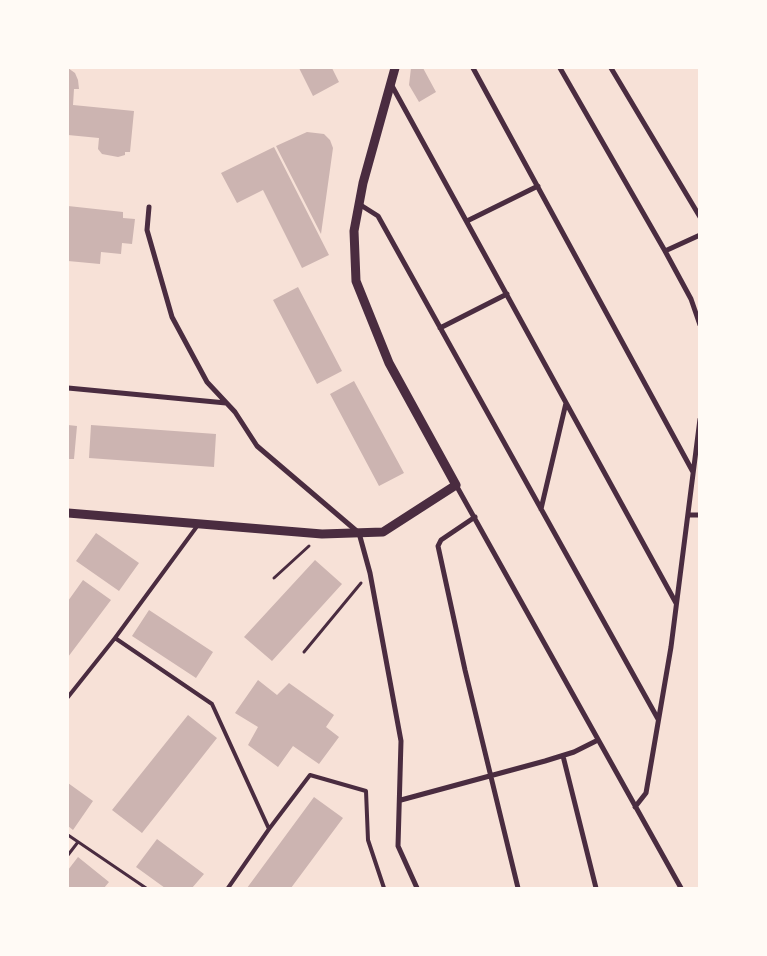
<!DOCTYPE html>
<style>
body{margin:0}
#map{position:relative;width:767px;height:956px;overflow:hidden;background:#f7e1d7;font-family:Rubik,sans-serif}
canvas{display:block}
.frame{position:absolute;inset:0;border:69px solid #fffaf5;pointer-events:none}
</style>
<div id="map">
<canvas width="767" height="956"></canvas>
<div class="frame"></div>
</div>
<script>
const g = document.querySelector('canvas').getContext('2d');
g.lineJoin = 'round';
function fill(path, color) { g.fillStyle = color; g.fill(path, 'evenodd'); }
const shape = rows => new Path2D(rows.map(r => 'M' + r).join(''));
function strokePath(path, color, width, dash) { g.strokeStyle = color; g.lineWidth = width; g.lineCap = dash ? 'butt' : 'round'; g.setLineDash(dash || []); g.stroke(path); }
const building = shape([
 [68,68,75,73,78,80,79,89,74,89,73,105,134,111,130,152,125,152,125,155,118,157,102,154,98,149,99,138,68,135],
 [299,68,332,68,339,82,313,96],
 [411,68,423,68,436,92,419,102,409,85],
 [307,132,324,134,330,140,333,148,321,234,276,146],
 [274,147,329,255,302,268,263,190,237,203,221,173],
 [68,206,123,212,123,218,135,219,132,244,122,243,121,254,101,252,100,264,68,261],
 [298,287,342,371,317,384,273,300],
 [354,381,404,473,379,486,330,394],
 [68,425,77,426,74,459,68,459],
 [91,425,216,434,214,467,89,458],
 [96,533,139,563,119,591,76,561],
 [315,560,342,584,272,661,244,637],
 [83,580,111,600,68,657,68,601],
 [149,610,213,652,196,678,132,636],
 [258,680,277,695,289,683,334,715,326,727,339,737,319,764,293,746,278,767,248,745,258,727,235,713],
 [188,715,217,738,142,833,112,810],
 [68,783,93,801,73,830,68,826],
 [314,797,343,818,291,888,247,888],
 [157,839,204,874,192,888,165,888,136,867],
 [78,857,109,882,104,888,68,888,68,870]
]);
const path = shape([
 [274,578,309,546],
 [304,652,361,583],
 [68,835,146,888],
 [68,855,78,842]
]);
const service = shape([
 [115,638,212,704,269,829,228,888],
 [68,697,115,638,198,525],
 [269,829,310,775,366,791,368,840,384,888]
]);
const minor = shape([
 [473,68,693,472],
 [560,68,665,251,691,299,700,325],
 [611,68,700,217],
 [391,84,676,603],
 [359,204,378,216,658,719],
 [149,207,147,230,172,317,207,382,235,412,257,446,359,533,370,573,401,741,398,846,417,888],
 [467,221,538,186],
 [665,251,700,235],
 [440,328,507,294],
 [68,388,226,403],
 [456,485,681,888],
 [541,509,566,403],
 [688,515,700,515],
 [475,517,441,540,438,546,465,670,518,888],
 [563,756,596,888],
 [401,800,545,761,574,752,598,740],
 [635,807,646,793,671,647,700,419]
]);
const tertiary = shape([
 [68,513,322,534,383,532,456,485,389,363,356,281,354,231,363,183,395,68]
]);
fill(building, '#ccb4b1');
strokePath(path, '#4a2c40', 3);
strokePath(service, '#4a2c40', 4);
strokePath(minor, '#4a2c40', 5);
strokePath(tertiary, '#4a2c40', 9);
</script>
